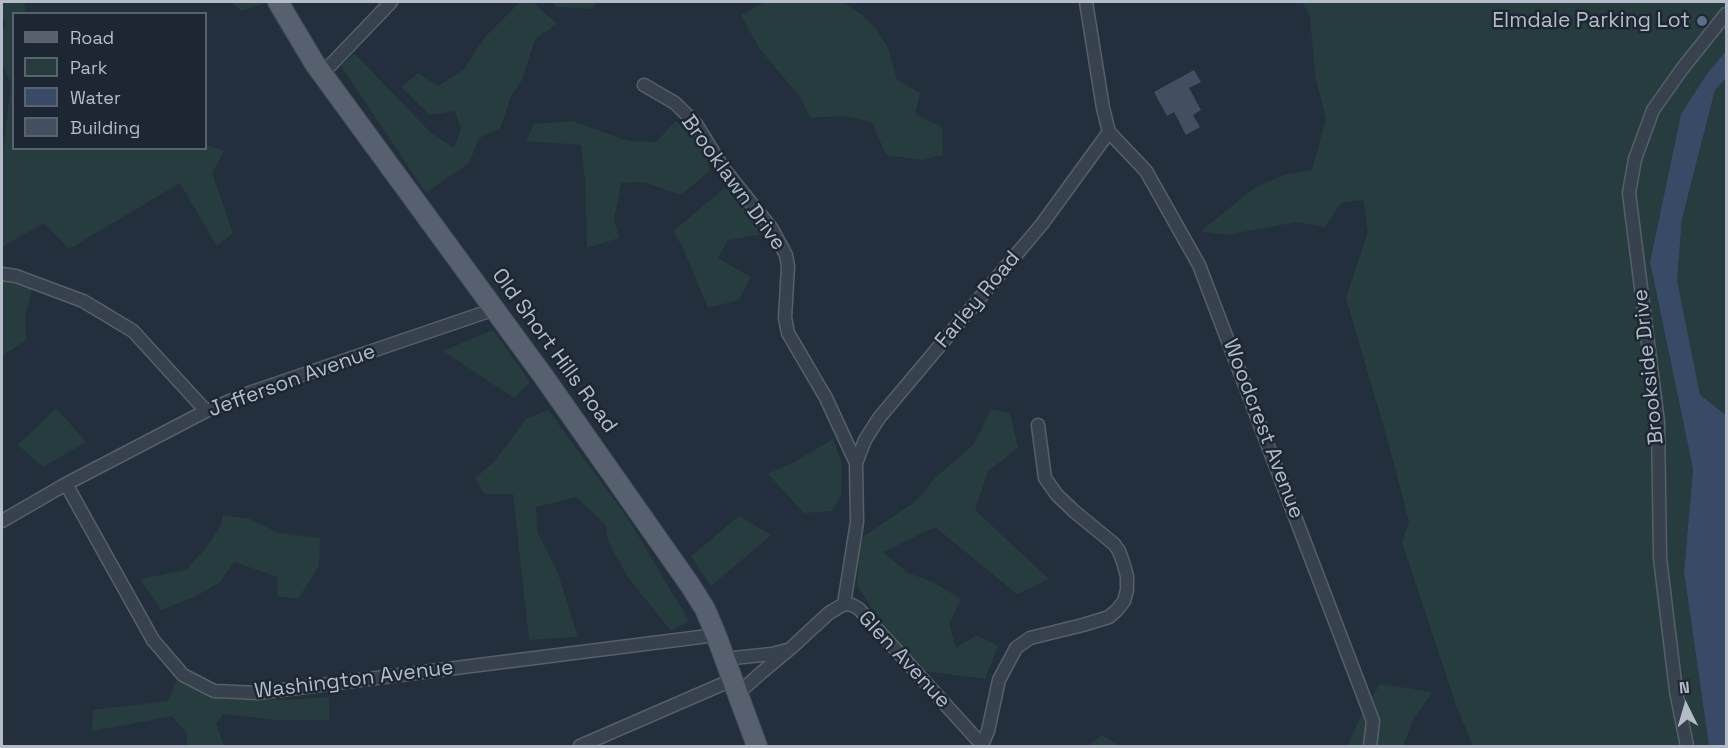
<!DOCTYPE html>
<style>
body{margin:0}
#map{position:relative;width:1728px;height:748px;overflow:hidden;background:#242f3e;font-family:"Space Grotesk",sans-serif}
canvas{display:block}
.frame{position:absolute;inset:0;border:3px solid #b4bcc9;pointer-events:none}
.legend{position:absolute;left:12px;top:12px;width:195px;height:138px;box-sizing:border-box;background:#1d2633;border:2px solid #59626f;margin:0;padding:8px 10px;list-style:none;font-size:18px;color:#b4bcc9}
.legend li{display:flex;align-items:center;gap:12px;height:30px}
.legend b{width:30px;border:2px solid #59626f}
.north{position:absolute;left:1656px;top:676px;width:60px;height:60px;-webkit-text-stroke:4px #1d2633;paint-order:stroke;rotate:355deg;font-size:16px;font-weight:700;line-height:24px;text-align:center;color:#b4bcc9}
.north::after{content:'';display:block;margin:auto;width:21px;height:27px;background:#b4bcc9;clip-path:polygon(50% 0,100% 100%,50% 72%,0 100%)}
</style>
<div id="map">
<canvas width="1728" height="748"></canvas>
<div class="frame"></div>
<ul class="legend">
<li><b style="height:8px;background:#56606e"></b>Road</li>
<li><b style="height:16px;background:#263c3f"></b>Park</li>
<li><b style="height:16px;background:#384a66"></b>Water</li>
<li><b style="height:16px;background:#434f60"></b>Building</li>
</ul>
<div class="north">N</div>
</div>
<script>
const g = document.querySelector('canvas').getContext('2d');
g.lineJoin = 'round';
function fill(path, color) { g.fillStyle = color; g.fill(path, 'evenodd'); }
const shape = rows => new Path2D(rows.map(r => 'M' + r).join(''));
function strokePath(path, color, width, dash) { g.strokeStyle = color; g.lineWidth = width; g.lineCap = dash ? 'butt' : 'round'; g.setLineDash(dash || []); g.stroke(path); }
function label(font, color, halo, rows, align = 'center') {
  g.font = font + ' "Space Grotesk",sans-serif'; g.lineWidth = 5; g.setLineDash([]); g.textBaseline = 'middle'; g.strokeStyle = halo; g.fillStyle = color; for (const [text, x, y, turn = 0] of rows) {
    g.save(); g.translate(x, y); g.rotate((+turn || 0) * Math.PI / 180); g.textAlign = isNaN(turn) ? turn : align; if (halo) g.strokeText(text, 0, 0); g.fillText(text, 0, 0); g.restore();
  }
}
const green = shape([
 [2,2,24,2,26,13,14,14,14,148,206,148,206,145,224,151,212,173,233,233,217,246,180,183,69,249,44,223,2,247,2,161,11,84,2,63,2,38,6,21,2,16],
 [232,2,269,2,241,11],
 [520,2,533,2,557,24,535,39,522,80,511,96,500,129,479,138,469,163,426,193,341,66,355,54,431,133,454,148,461,129,455,111,430,115,401,87,418,73,438,86,464,69,485,37],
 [553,2,597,2,591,9,556,7],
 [765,2,842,2,861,14,875,27,888,48,897,80,920,93,915,114,942,127,943,155,922,160,886,155,872,122,843,116,810,118,801,98,759,48,741,15],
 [1302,2,1726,2,1726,51,1706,75,1681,114,1650,262,1693,469,1684,572,1709,746,1473,746,1456,705,1402,542,1409,522,1389,445,1346,298,1368,232,1363,200,1341,203,1325,227,1297,222,1226,235,1201,231,1253,189,1283,175,1312,170,1326,119,1315,76,1310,16],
 [1726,78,1726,415,1700,396,1677,280,1682,219,1715,90],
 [572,121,628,141,656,142,676,121,706,151,710,171,681,195,644,182,621,183,614,219,619,238,587,248,585,180,581,145,526,141,534,124],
 [726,187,764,234,728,240,718,258,751,277,739,300,708,308,683,248,673,231],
 [2,280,33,286,25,317,26,340,2,356],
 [493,330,530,382,514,398,443,351],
 [56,408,86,442,43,467,18,445],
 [991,409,1010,413,1018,448,988,471,975,510,1049,579,1017,594,935,527,883,552,908,573,933,582,961,599,949,624,956,648,977,635,998,646,985,679,924,671,877,616,857,585,860,539,916,501,936,477,974,444],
 [548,410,627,517,689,621,671,631,627,576,608,541,606,525,576,497,536,507,537,531,558,573,578,637,529,640,513,494,484,494,475,478,494,462,526,419],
 [833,439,842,464,841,495,832,511,804,513,768,474,792,463],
 [223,515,250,519,279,533,320,538,319,566,298,599,277,596,278,577,234,562,220,582,196,596,161,610,140,579,186,570,205,549,220,527],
 [739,516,771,535,711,586,691,556],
 [176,681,227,700,286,700,329,697,329,720,275,720,223,714,216,724,224,746,187,746,187,733,172,716,92,731,93,710,168,701],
 [1380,684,1433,692,1414,718,1403,746,1347,746,1362,714],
 [1102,735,1120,746,1088,746]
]);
const water = shape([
 [1726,51,1726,78,1715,90,1682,219,1677,280,1700,395,1726,415,1726,746,1709,746,1684,572,1693,469,1650,262,1681,114,1706,75]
]);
const building = shape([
 [1194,70,1201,82,1189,88,1201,110,1193,115,1200,127,1186,135,1174,112,1167,116,1154,92]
]);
const street = shape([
 [322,74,391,2],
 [644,85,675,103,696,124,723,168,772,229,786,255,788,266,785,318,788,333,826,398,856,463],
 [1109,132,1146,171,1199,265,1373,721,1370,746],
 [2,274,16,276,83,301,133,331,206,411],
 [66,484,153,640,183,675,214,691,258,693,716,635],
 [2,521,66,484,206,411,249,393,495,309],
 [844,604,857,522,856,463,865,440,879,418,1042,224,1109,132,1103,108,1086,2],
 [724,659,772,654,787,650],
 [738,697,743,689,761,673,791,648,829,613,844,604,852,605,859,609,983,746],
 [982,745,988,731,999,680,1016,648,1030,638,1083,625,1109,617,1117,610,1124,601,1127,590,1127,576,1123,562,1119,551,1114,544,1075,512,1057,495,1045,478,1038,425],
 [580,746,732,680],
 [1687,746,1676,691,1660,558,1658,422,1629,193,1635,159,1653,110,1682,69,1726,14]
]);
const primary = shape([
 [278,2,315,64,544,377,690,585,705,609,716,635,757,746]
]);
const markers = [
 [1702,21,6,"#5c6f8a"]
];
const poiNames = [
 ["Elmdale Parking Lot",1690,21]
];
const streetNames = [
 ["Brooklawn Drive",733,183,54],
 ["Farley Road",978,300,-50],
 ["Old Short Hills Road",554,351,54],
 ["Brookside Drive",1649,367,-96],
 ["Jefferson Avenue",292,381,-20],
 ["Woodcrest Avenue",1263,429,69],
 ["Glen Avenue",904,660,47],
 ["Washington Avenue",354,680,-7]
];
fill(green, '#263c3f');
fill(water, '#384a66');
fill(building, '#434f60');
strokePath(street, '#565f6c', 15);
strokePath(primary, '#414a57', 22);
strokePath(street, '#38414e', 12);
strokePath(primary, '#56606e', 20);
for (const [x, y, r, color] of markers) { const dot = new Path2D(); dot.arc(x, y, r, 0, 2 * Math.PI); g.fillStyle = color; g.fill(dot); strokePath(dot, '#1d2633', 2); }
label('21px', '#b4bcc9', '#1d2633', poiNames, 'right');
label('21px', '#b4bcc9', '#1d2633', streetNames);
</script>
